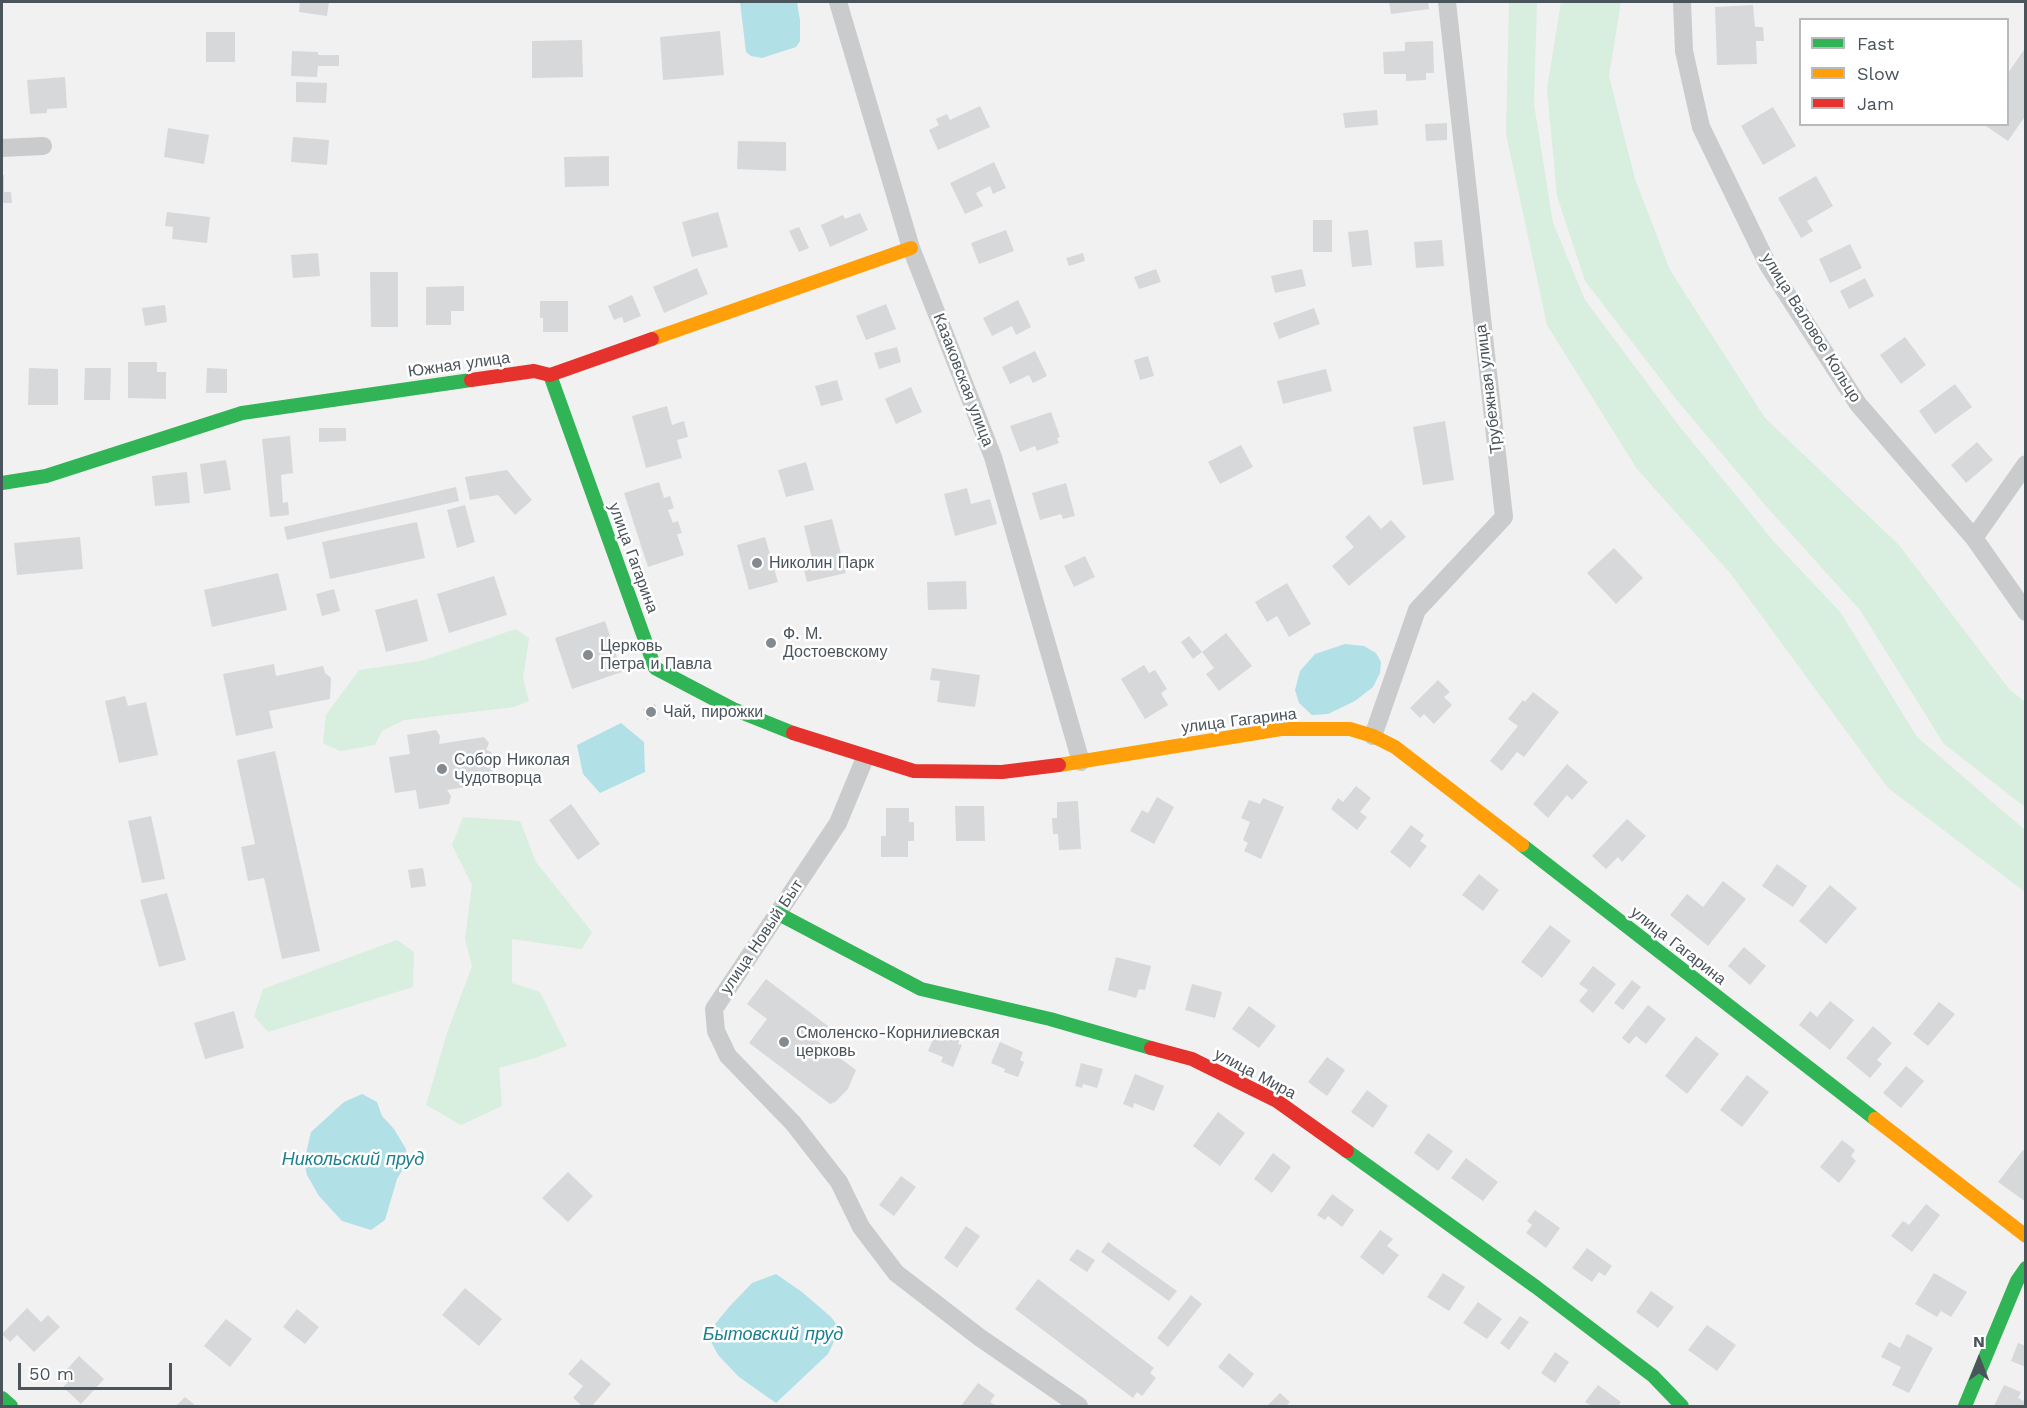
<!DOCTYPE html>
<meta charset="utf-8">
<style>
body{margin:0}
#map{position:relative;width:2027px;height:1408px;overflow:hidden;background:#f1f1f1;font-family:"Work Sans",sans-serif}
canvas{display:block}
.frame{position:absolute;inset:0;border:3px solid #4a545b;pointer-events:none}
.legend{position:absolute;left:1799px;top:18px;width:210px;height:108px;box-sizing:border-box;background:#fff;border:2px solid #b7bbbd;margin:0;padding:8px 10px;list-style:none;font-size:18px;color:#4a545b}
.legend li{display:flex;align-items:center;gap:12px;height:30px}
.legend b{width:30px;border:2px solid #b7bbbd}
.north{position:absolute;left:1949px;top:1330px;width:60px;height:60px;-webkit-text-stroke:4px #fff;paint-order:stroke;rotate:0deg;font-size:16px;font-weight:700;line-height:24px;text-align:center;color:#4a545b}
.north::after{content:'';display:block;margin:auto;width:21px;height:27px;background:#4a545b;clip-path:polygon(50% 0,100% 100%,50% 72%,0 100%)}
.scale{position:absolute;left:18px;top:1363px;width:154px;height:27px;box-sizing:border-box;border:3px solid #4a545b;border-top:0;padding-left:8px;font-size:18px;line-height:21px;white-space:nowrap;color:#4a545b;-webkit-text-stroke:4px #fff;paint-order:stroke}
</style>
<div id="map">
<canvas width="2027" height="1408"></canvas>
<div class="frame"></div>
<ul class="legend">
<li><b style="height:8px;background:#30b455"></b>Fast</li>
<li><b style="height:8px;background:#ff9f0a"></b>Slow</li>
<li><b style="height:8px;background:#e5322d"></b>Jam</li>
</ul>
<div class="north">N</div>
<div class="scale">50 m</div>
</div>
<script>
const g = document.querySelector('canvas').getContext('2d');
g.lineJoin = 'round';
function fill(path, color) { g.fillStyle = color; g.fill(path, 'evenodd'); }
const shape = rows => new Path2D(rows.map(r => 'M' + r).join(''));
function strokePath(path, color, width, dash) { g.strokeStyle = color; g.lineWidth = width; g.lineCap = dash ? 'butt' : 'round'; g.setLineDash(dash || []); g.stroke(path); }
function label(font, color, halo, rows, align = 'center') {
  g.font = font + ' "Work Sans",sans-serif'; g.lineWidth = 5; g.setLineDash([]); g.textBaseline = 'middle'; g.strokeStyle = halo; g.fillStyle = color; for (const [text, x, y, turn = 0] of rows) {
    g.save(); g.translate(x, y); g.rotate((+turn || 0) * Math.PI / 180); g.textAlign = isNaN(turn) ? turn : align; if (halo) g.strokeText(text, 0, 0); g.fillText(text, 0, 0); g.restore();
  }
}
const green = shape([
 [1509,2,1537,2,1534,104,1553,223,1585,300,1680,427,1775,543,1841,613,1917,737,2025,830,2025,892,1888,788,1730,573,1637,469,1547,325,1506,134],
 [1561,2,1621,2,1609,76,1635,179,1670,270,1765,418,1899,545,2009,689,2025,702,2025,807,1944,744,1860,610,1765,505,1676,399,1585,281,1557,196,1547,89],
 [516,629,529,638,523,678,529,701,514,707,404,720,382,731,375,745,340,751,323,743,326,715,359,670,421,661],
 [463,817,520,821,536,862,592,932,582,949,512,939,512,983,540,992,567,1046,538,1057,499,1068,502,1106,461,1125,426,1105,447,1033,472,966,465,939,472,885,452,845],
 [397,940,414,952,413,987,268,1032,254,1016,263,989]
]);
const water = shape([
 [740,2,797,2,800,20,800,41,796,47,762,58,751,56,746,52],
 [1345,644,1364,646,1376,653,1381,662,1380,673,1373,687,1355,701,1328,714,1312,715,1299,703,1295,690,1300,671,1315,654],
 [621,723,644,742,645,772,600,793,583,774,577,745],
 [362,1094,377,1102,382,1116,394,1129,406,1149,406,1164,397,1179,385,1220,371,1230,342,1221,319,1196,307,1175,304,1162,311,1132,344,1102],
 [776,1274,802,1292,831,1317,840,1329,828,1354,776,1403,739,1377,718,1355,707,1334,729,1307,752,1283]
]);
const building = shape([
 [300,2,329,2,327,16,299,12],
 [1389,2,1428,2,1429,9,1391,14],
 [1753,5,1755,27,1763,27,1764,41,1756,41,1757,64,1717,65,1715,7],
 [720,31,724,75,663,80,660,37],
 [206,32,235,32,235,62,206,62],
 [582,40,583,77,532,78,532,41],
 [1433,41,1434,73,1426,73,1426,80,1406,81,1406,74,1384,74,1383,52,1405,51,1405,42],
 [2026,47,2026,115,2008,141,1983,124,2008,124,2008,73],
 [292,51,318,52,318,55,339,55,339,66,318,66,317,77,291,76],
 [65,77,67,108,47,109,47,113,30,114,27,80],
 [296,82,327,83,326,103,296,102],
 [980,106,990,127,938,150,929,130,939,125,936,119,947,114,950,120],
 [1773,107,1796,146,1763,165,1741,126],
 [1377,110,1378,125,1345,128,1343,113],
 [1447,123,1447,140,1426,141,1425,124],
 [168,128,209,135,204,164,164,157],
 [293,137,329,140,327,165,291,162],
 [738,141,786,142,786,171,737,169],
 [609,156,609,186,565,187,564,157],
 [994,162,1006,188,993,194,990,186,976,193,983,206,965,214,950,183],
 [2,175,4,175,4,192,11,192,12,203,2,203],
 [1816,176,1833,206,1807,221,1813,231,1801,238,1778,198],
 [167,212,210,217,207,243,172,239,173,227,165,226],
 [718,212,728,247,692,257,682,222],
 [860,213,868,230,830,247,821,225,843,215,845,219],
 [1313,220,1332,220,1332,252,1313,252],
 [799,227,809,248,799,252,789,231],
 [1006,230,1014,251,979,264,971,243],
 [1368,230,1372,265,1352,267,1348,232],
 [1442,240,1444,266,1416,268,1414,242],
 [1850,244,1862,268,1830,283,1819,259],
 [318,253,320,276,293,278,291,255],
 [1083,253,1085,261,1069,266,1066,258],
 [697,268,708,294,664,313,653,287],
 [1156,269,1161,282,1139,289,1134,277],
 [1302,269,1306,286,1275,293,1271,276],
 [370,272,398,272,398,327,371,327],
 [1865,278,1874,296,1849,309,1840,291],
 [464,286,464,311,451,311,451,325,426,325,426,287],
 [632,295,641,316,624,323,622,317,614,320,608,306],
 [1018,300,1031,327,1016,335,1012,326,992,336,983,318],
 [540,301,568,301,568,332,543,332,543,318,540,318],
 [886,304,896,329,866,340,856,316],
 [165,305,167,322,145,326,142,308],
 [1314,308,1320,324,1279,339,1273,323],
 [1905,337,1926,365,1901,384,1880,355],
 [897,347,901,362,879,369,874,353],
 [1035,351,1047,376,1033,383,1029,375,1010,384,1002,367],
 [1148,356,1154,376,1140,380,1134,360],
 [128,362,157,362,157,372,166,372,166,399,128,398],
 [29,368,58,369,58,405,28,405],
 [85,368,111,368,110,400,84,400],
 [207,368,227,369,227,393,206,393],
 [1326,369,1332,391,1283,404,1277,381],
 [837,380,843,400,821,406,815,386],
 [1955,384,1972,407,1935,434,1919,411],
 [911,387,922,412,896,424,885,399],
 [667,406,672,425,684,421,688,437,677,440,682,458,646,468,632,416],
 [1051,412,1060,437,1057,438,1059,443,1037,451,1035,446,1020,452,1010,426],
 [1445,421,1454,480,1423,485,1413,427],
 [319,428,346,428,346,441,319,442],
 [290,436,293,473,281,475,283,503,288,502,289,515,270,517,262,439],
 [1977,442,1993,460,1966,483,1951,465],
 [1241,445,1253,467,1220,484,1208,462],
 [226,460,231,490,204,494,200,464],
 [806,462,814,490,786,497,778,470],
 [507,470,532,500,515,515,498,495,470,500,465,477],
 [187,472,190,503,155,506,152,476],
 [659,482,664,498,670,496,674,508,668,510,673,523,678,521,682,533,677,534,684,555,648,567,624,493],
 [1066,483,1075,516,1063,519,1061,514,1040,520,1032,493],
 [456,487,459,501,287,540,284,527],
 [967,488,971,504,990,499,997,524,955,536,944,494],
 [465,505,475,542,457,548,447,510],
 [1369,515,1381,529,1391,520,1406,537,1349,586,1332,566,1354,547,1345,537],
 [832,519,846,573,807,582,802,562,812,559,804,526],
 [417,522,425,558,330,579,322,542],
 [80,537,83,569,17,575,14,543],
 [765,537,778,582,749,590,737,545],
 [1614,548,1643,578,1616,604,1587,573],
 [1085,556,1095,577,1074,587,1064,566],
 [278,573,287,610,212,627,204,590],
 [494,576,507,615,449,633,437,594],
 [966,581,967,609,928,610,927,582],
 [1287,583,1311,624,1289,637,1277,616,1267,622,1255,602],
 [334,589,340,611,322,616,316,594],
 [417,599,428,641,386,652,375,610],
 [605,621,622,672,572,689,555,638],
 [1226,633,1252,666,1219,691,1206,674,1214,668,1202,652,1193,659,1181,642,1189,636,1202,652],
 [274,664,276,676,323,666,325,673,331,678,330,699,269,711,273,728,236,736,223,674],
 [1144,665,1149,673,1155,670,1167,689,1161,693,1168,705,1145,719,1121,679],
 [932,668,980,675,975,707,937,702,940,681,930,680],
 [1438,680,1450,692,1444,697,1452,705,1434,724,1424,714,1420,718,1410,708],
 [1533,692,1559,712,1524,757,1517,752,1502,771,1490,761,1518,726,1508,719,1523,700,1525,702],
 [125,696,128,706,146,702,158,755,119,763,105,701],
 [655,704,659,714,647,720,643,709],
 [436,730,440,736,439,744,484,737,489,743,486,750,491,752,495,757,494,764,489,769,494,771,496,777,491,783,447,790,451,796,449,804,419,809,416,790,395,793,389,757,410,754,407,735],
 [275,751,320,951,282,959,264,878,248,881,241,847,255,844,237,760],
 [1567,764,1588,782,1572,800,1567,795,1548,818,1533,804],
 [1356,786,1371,798,1360,812,1367,817,1357,830,1331,809,1338,798,1343,802],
 [1157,797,1174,807,1154,844,1130,831,1142,810,1148,813],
 [1263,798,1284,807,1261,859,1244,851,1248,843,1243,840,1250,822,1241,818,1249,800,1260,804],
 [1078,801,1081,849,1059,850,1058,834,1053,834,1052,818,1057,818,1057,802],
 [571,804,600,844,578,860,549,820],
 [955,806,984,806,985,841,956,841],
 [886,808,909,808,909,822,914,822,914,841,908,841,908,857,881,857,881,836,886,836],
 [151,816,165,879,142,883,128,821],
 [1627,819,1646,836,1622,862,1618,857,1606,869,1592,856],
 [1411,825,1424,835,1420,841,1427,846,1410,868,1390,852],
 [1777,864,1807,886,1793,907,1762,886],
 [423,868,426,886,411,888,408,870],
 [1479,874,1499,890,1483,911,1462,895],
 [1723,881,1746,899,1708,946,1670,915,1687,894,1703,907],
 [1830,885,1857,908,1826,944,1799,921],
 [167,893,186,960,159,967,140,900],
 [1550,925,1571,941,1542,978,1521,962],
 [1744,947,1766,966,1750,985,1728,966],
 [1116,957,1151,966,1145,990,1139,989,1136,998,1108,990],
 [1593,966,1616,984,1593,1013,1579,1001,1588,990,1579,984],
 [766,979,828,1026,827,1035,824,1039,817,1041,856,1070,848,1089,835,1102,830,1104,749,1043,767,1019,747,1004],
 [1632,980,1641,987,1623,1010,1614,1003],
 [1192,984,1222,992,1215,1018,1185,1010],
 [1830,1001,1854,1020,1830,1050,1799,1025,1810,1011,1817,1017],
 [1939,1002,1955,1014,1928,1046,1913,1034],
 [1648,1005,1666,1019,1646,1044,1636,1036,1629,1044,1622,1038],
 [1249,1006,1276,1026,1259,1048,1232,1029],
 [234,1011,244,1048,205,1059,194,1023],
 [939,1025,962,1034,958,1044,962,1045,953,1067,941,1062,943,1057,928,1051],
 [1873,1026,1892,1043,1877,1060,1882,1064,1870,1078,1846,1058],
 [1696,1036,1719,1054,1687,1094,1665,1076],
 [1000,1042,1023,1052,1020,1060,1024,1062,1018,1077,1004,1072,1005,1069,991,1063],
 [1327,1057,1345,1070,1327,1096,1308,1082],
 [1081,1063,1103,1069,1097,1088,1083,1084,1082,1088,1075,1086],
 [1906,1066,1924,1081,1901,1108,1883,1093],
 [1135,1074,1164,1086,1154,1111,1134,1103,1133,1108,1123,1104],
 [1747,1075,1769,1092,1742,1127,1720,1110],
 [1367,1090,1388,1106,1373,1128,1351,1112],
 [1218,1112,1245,1133,1220,1166,1193,1146],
 [1428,1133,1453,1151,1438,1171,1414,1153],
 [1842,1140,1855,1150,1851,1156,1856,1161,1839,1183,1820,1167],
 [2023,1150,2026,1152,2026,1202,1998,1182],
 [1273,1153,1291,1167,1272,1193,1254,1179],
 [1466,1158,1498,1182,1483,1201,1451,1178],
 [568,1172,593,1196,568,1222,542,1198],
 [901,1176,916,1187,894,1216,879,1205],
 [1332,1194,1354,1210,1342,1227,1328,1216,1325,1220,1317,1215],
 [1926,1204,1940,1215,1912,1252,1891,1236,1903,1221,1909,1225],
 [1535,1210,1560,1228,1546,1248,1526,1233,1532,1225,1527,1221],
 [966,1226,980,1236,957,1268,944,1258],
 [1380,1230,1393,1239,1387,1246,1399,1255,1383,1275,1360,1257],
 [1108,1242,1177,1291,1169,1301,1101,1252],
 [1587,1248,1612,1266,1605,1276,1599,1272,1592,1282,1572,1268],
 [1077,1249,1095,1260,1087,1272,1069,1260],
 [1443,1273,1465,1287,1449,1311,1427,1297],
 [1934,1273,1967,1292,1951,1317,1941,1311,1937,1317,1915,1304],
 [1038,1279,1154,1368,1150,1373,1156,1378,1142,1396,1137,1392,1133,1398,1015,1309],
 [465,1288,502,1319,479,1346,442,1315],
 [1651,1291,1674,1307,1658,1328,1636,1312],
 [1191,1295,1202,1304,1168,1347,1157,1338],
 [1478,1302,1502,1319,1487,1339,1463,1323],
 [27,1308,41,1322,48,1315,60,1327,34,1352,17,1335,10,1342,2,1334],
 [297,1309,319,1327,305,1344,283,1327],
 [1520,1316,1529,1322,1509,1350,1500,1343],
 [226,1319,252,1339,230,1367,204,1346],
 [1707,1325,1736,1345,1717,1371,1688,1350],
 [1907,1334,1933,1348,1909,1393,1892,1385,1901,1367,1881,1357,1889,1342,1900,1348],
 [2018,1343,2026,1346,2026,1367,2011,1361],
 [1555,1352,1569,1362,1555,1383,1541,1373],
 [1229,1353,1254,1374,1243,1388,1218,1367],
 [79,1356,104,1379,81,1404,63,1387,68,1382,61,1376],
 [581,1359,611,1384,592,1406,582,1406,573,1398,583,1386,568,1374],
 [978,1383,995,1395,990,1402,997,1406,961,1406],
 [1598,1385,1621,1402,1618,1406,1592,1406,1585,1402],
 [2004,1385,2021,1392,2018,1398,2026,1402,2026,1406,1994,1406],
 [1280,1393,1290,1402,1286,1406,1267,1406],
 [185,1397,196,1406,176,1406]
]);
const street = shape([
 [838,2,911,248,993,457,1081,762],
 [1682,2,1684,51,1701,127,1768,265,1858,404,1974,538,2026,612],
 [2,148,43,146],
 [1974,538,2026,464],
 [1373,736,1417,610,1504,517,1447,2],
 [865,758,838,823,714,1009,716,1031,728,1056,793,1123,839,1182,861,1227,896,1273,979,1337,1079,1406]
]);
const fast = shape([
 [550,375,655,668,733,709,793,733],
 [2,483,46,476,242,413,471,380],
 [1522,845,1875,1119],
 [777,913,921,989,1050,1019,1151,1048],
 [1347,1151,1536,1287,1653,1376,1682,1406],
 [2,1398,11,1406],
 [1965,1406,2017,1281,2026,1268]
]);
const slow = shape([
 [652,339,911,248],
 [1059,765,1281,729,1350,729,1373,736,1395,747,1522,845],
 [1875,1119,2026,1236]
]);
const jam = shape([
 [471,380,534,371,550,375,652,339],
 [793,733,914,771,1002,772,1059,765],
 [1151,1048,1192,1059,1277,1101,1347,1151]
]);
const markers = [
 [757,563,6,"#848b90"],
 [771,643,6,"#848b90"],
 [588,655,6,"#848b90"],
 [651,712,6,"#848b90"],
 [442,769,6,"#848b90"],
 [784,1042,6,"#848b90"]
];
const streetNames = [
 ["улица Валовое Кольцо",1811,328,58],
 ["Южная улица",459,365,-8],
 ["Казаковская улица",963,380,69],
 ["Трубежная улица",1489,389,-97],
 ["улица Гагарина",633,558,70],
 ["улица Гагарина",1239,721,-7],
 ["улица Новый Быт",762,937,-56],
 ["улица Гагарина",1678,946,38],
 ["улица Мира",1255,1074,28]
];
const poiNames = [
 ["Николин Парк",769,563],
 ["Ф. М.",783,634],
 ["Достоевскому",783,652],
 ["Церковь",600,646],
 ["Петра и Павла",600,664],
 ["Чай, пирожки",663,712],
 ["Собор Николая",454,760],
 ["Чудотворца",454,778],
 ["Смоленско-Корнилиевская",796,1033],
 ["церковь",796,1051]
];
const waterNames = [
 ["Никольский пруд",353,1160],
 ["Бытовский пруд",773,1335]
];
fill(green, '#d8eede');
fill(water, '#b1e0e7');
fill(building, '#d7d8da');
strokePath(street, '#c9cbcc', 18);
strokePath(fast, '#30b455', 14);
strokePath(slow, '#ff9f0a', 14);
strokePath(jam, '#e5322d', 14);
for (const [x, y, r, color] of markers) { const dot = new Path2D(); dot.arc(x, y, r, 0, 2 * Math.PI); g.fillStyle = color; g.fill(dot); strokePath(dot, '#fff', 2); }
label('16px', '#4a545b', '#fff', streetNames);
label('16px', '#4a545b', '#fff', poiNames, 'left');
label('italic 18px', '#1a808f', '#fff', waterNames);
</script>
